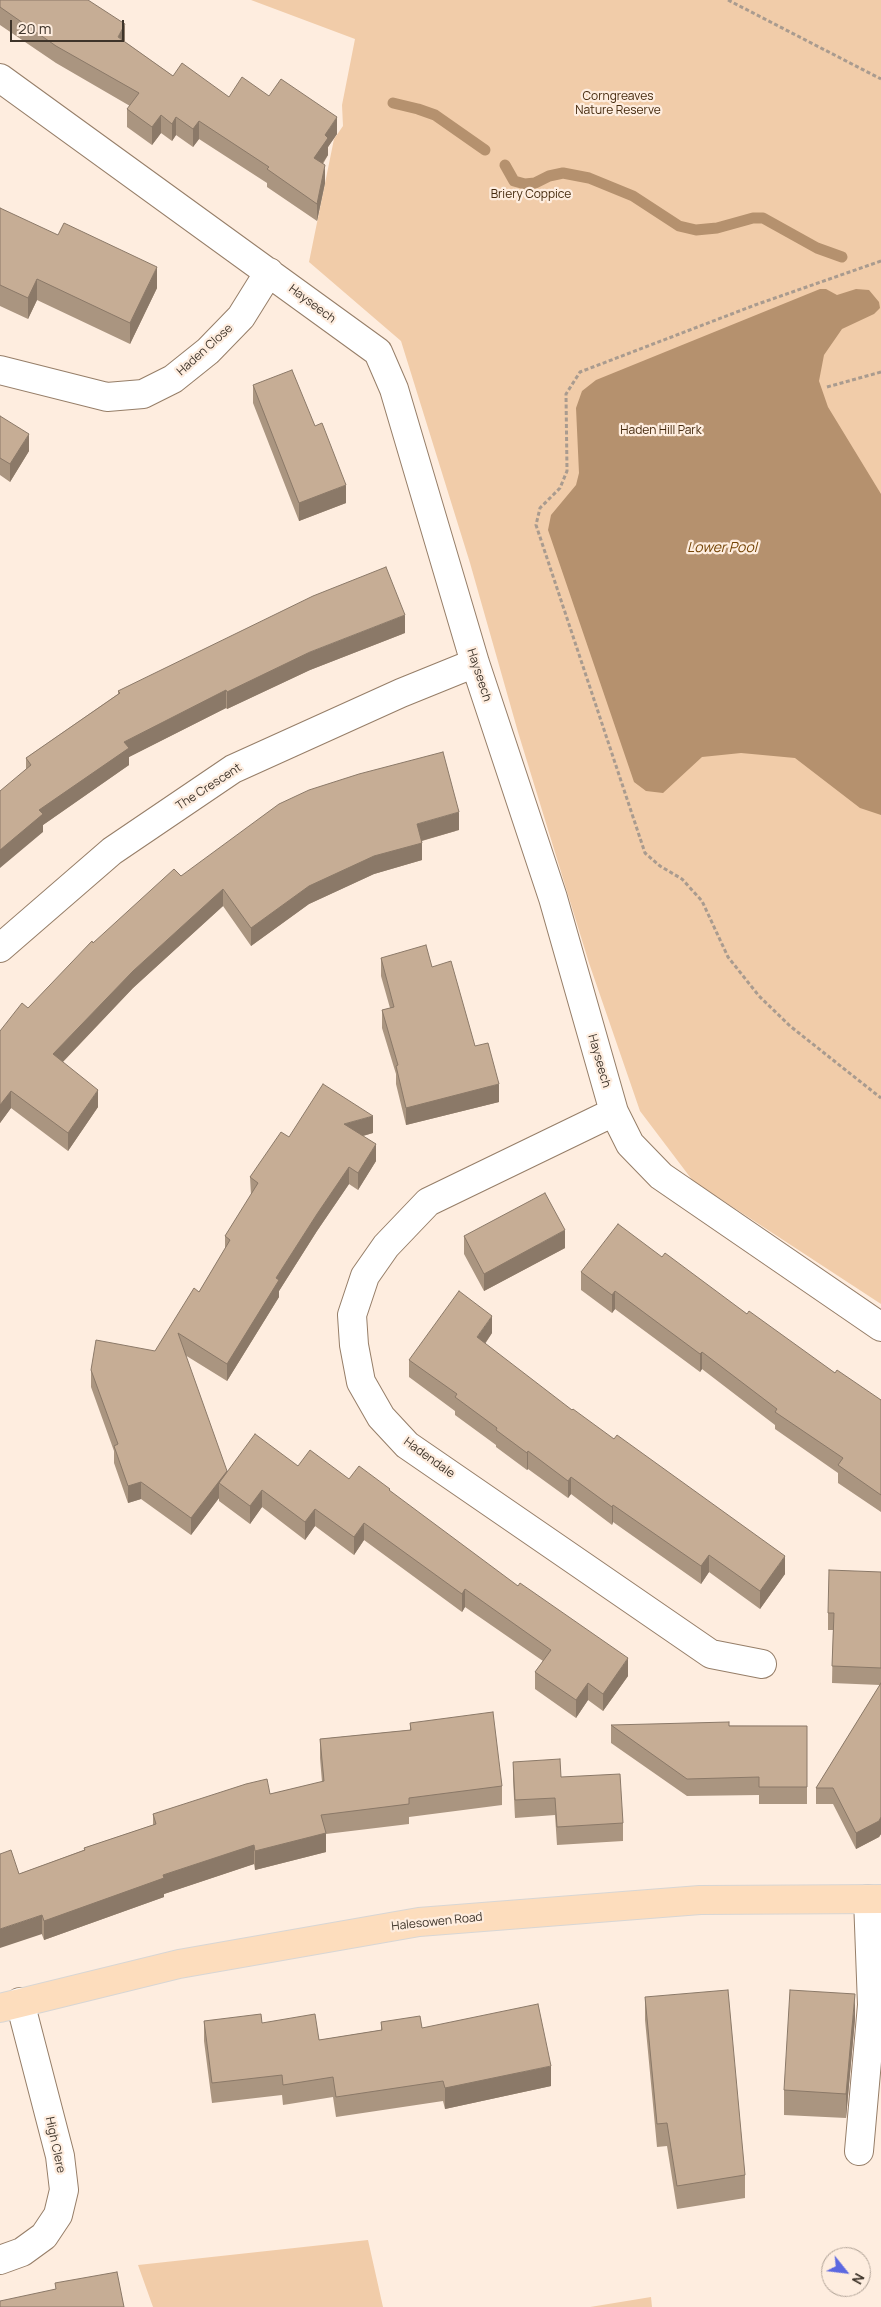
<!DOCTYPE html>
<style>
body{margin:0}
#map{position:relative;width:881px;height:2307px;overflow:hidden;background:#feeddf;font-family:Manrope,sans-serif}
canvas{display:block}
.north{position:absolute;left:821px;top:2247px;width:50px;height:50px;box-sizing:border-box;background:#feeddf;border:1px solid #b1a397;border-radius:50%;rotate:119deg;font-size:14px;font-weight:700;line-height:20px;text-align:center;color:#3e342a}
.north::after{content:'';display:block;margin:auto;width:18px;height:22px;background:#5c68e0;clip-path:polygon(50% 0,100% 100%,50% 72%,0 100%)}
.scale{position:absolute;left:10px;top:20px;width:114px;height:22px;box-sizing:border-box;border:2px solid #3e342a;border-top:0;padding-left:6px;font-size:15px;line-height:18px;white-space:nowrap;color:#3e342a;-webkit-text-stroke:4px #feeddf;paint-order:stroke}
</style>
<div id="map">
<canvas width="881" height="2307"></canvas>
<div class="north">N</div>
<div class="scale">20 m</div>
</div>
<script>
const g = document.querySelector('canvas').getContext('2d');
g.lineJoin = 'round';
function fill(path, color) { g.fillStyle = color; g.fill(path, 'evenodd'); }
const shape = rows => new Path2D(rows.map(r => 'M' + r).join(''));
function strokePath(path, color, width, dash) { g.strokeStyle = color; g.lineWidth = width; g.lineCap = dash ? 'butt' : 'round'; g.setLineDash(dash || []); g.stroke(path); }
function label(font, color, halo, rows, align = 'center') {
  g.font = font + ' Manrope,sans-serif'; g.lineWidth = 4.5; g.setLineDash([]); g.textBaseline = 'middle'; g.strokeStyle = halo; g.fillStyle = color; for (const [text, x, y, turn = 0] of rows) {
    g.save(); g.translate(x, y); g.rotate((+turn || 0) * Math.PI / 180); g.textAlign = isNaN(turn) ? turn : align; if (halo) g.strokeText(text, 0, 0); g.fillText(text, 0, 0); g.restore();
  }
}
const green = shape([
 [251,0,881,0,881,1304,693,1181,640,1111,589,963,518,732,470,563,401,341,309,262,334,139,343,126,342,105,355,39],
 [368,2240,383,2307,153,2307,138,2265],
 [651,2297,652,2307,590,2307]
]);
const water = shape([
 [820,289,826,289,837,295,856,289,869,290,879,302,880,308,874,314,842,329,824,355,819,381,828,407,881,494,881,815,860,808,795,758,741,753,702,757,663,793,646,791,634,782,548,530,551,515,576,485,579,473,576,408,582,391,596,380]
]);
const stream = shape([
 [393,103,418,109,435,115,485,150],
 [505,165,514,181,525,184,535,183,549,176,563,173,589,178,633,196,679,226,696,230,717,228,753,218,763,218,817,248,842,257]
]);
const path = shape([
 [728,0,881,79],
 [881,261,755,305,580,372,566,394,567,471,560,488,540,508,536,525,645,853,660,866,682,879,702,901,728,957,759,996,790,1026,881,1098],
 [827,387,881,372]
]);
const minor = shape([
 [0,78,378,352,394,389,475,663,553,898,614,1112,630,1144,661,1176,881,1327],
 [0,370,107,397,143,394,173,379,208,351,241,317,269,272],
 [0,948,112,851,233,769,401,693,475,663],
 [614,1112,428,1202,386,1246,365,1276,352,1315,354,1345,361,1382,381,1417,407,1445,711,1654,762,1664],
 [859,2151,872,2005,868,1899],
 [0,2260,22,2252,44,2236,58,2215,64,2190,60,2156,20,2002]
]);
const primary = shape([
 [0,2008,179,1964,419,1922,700,1900,881,1899]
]);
const wall = shape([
 [0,0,125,42,173,76,229,97,269,96,337,134,328,147,328,155,323,164,325,183,317,221,267,187,267,183,199,139,193,147,176,135,172,141,161,133,152,145,127,127,127,109,130,106,56,63,0,25],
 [0,208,157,288,130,344,37,300,28,319,0,306],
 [253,385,346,503,299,521,253,403],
 [0,416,29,451,10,482,0,475],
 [405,633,310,670,227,709,226,708,129,757,129,765,43,825,43,832,26,769,26,758,118,694,118,691],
 [459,830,422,841,422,860,374,874,309,904,251,946,223,906,133,988,63,1062,98,1107,68,1151,11,1108,0,1123,0,1031,28,1008,93,943,181,876],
 [381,958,432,967,475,1046,499,1102,406,1125,396,1084,396,1074,382,1028,382,1010,390,1008,381,976],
 [373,1133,363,1136,376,1161,358,1190,349,1184,317,1231,279,1291,279,1297,227,1381,185,1355,227,1473,298,1466,349,1479,390,1491,628,1676,603,1711,588,1700,576,1718,535,1689,535,1672,543,1661,465,1607,462,1612,364,1540,354,1555,315,1526,305,1540,262,1507,250,1524,219,1501,219,1498,191,1535,141,1499,128,1503,114,1463,114,1451,91,1387,91,1370,155,1351,199,1292,225,1249,225,1236,251,1195,250,1177,289,1137],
 [464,1236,565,1248,484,1291,464,1254],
 [662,1257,835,1373,881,1400,881,1512,838,1483,838,1473,775,1429,775,1425,702,1369,700,1372,615,1309,612,1313,581,1290,581,1272],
 [492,1333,485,1344,785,1574,760,1609,709,1572,701,1584,613,1522,612,1525,571,1494,568,1498,528,1469,527,1470,496,1447,496,1445,455,1415,455,1411,409,1377,409,1360],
 [881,1572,881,1834,879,1837,856,1849,833,1804,816,1804,816,1788,880,1685,832,1683,833,1630,828,1630,828,1613],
 [410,1723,502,1786,502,1805,409,1817,409,1824,326,1834,326,1852,255,1870,254,1864,164,1894,164,1897,44,1940,19,1874,84,1850,84,1848,153,1825,153,1814,270,1794,322,1782,320,1758,320,1739,410,1730],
 [611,1725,807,1726,807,1804,759,1804,759,1795,687,1796,611,1743],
 [513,1762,561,1777,623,1823,623,1841,557,1845,555,1815,515,1818,513,1779],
 [645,1997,745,2175,745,2198,677,2209,667,2146,657,2147,645,2020],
 [855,2019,846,2118,784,2115,784,2090],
 [204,2021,262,2023,319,2040,381,2030,381,2022,422,2028,551,2086,445,2109,443,2101,336,2117,333,2097,283,2105,282,2095,212,2103,204,2041]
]);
const shadedWall = shape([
 [125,24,125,42,118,37],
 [161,115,161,133,152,145,152,127],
 [176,117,176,135,172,141,172,124],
 [337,117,337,134,328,147,328,155,314,175,314,158,325,135],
 [199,121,199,139,193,147,193,129],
 [325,165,325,183,317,221,317,204],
 [157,267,157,288,130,344,130,323],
 [37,279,37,300,28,319,28,298],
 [29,434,29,451,10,482,10,464],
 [346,485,346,503,299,521,299,503],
 [405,615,405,633,310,670,227,709,227,692,310,652],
 [226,690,226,708,129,757,129,765,43,825,43,832,0,868,0,850,39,810,124,742],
 [459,812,459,830,417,842,417,824],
 [422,843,422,860,374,874,309,904,251,946,251,928,309,886,374,856],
 [223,889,223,906,133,988,53,1072,53,1054,133,971],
 [499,1084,499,1102,406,1125,406,1108],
 [98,1090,98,1107,68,1151,68,1133],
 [11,1091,11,1108,0,1123,0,1105],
 [373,1116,373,1133,344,1141,344,1124],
 [376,1144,376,1161,358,1190,358,1173],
 [349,1167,349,1184,317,1231,279,1291,279,1297,227,1381,227,1364,276,1278,317,1214],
 [565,1230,565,1248,484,1291,484,1274],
 [615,1291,615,1309,612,1313,612,1295],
 [492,1316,492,1333,477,1355,477,1337],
 [702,1352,702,1369,700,1372,700,1354],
 [528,1451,528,1469,527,1470,527,1453],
 [227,1471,227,1488,219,1483,219,1498,191,1535,191,1518],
 [571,1477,571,1494,568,1498,568,1481],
 [141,1482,141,1499,128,1503,128,1486],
 [262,1490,262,1507,250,1524,250,1506],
 [613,1505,613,1522,612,1525,612,1507],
 [315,1509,315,1526,305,1540,305,1522],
 [364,1523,364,1540,354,1555,354,1537],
 [709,1555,709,1572,701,1584,701,1566],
 [785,1556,785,1574,760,1609,760,1591],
 [465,1589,465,1607,462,1612,462,1594],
 [628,1658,628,1676,603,1711,603,1694],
 [588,1683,588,1700,576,1718,576,1700],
 [881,1817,881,1834,879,1837,856,1849,856,1833],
 [326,1833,326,1852,255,1870,255,1851],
 [254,1845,254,1864,164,1894,164,1897,44,1940,44,1921,163,1875],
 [42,1915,42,1934,0,1948,0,1929],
 [855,1994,855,2019,846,2118,846,2094],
 [551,2066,551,2086,445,2109,445,2088]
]);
const building = shape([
 [0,0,88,0,125,24,118,37,173,76,182,63,229,97,242,77,269,96,281,79,337,117,325,135,328,138,314,158,325,165,317,204,267,169,269,167,199,121,193,129,176,117,172,124,161,115,152,127,127,109,139,93,56,46,0,7,0,0],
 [0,208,58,235,64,223,157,267,130,323,37,279,28,298,0,285,0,208],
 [292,370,315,426,322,423,346,485,299,503,253,385,292,370],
 [0,416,29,434,10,464,0,458,0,416],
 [386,567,405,615,310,652,227,692,226,690,124,742,129,748,39,810,43,814,0,850,0,791,31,765,26,758,120,693,118,691,313,596,386,567],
 [443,752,459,812,417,824,422,843,374,856,309,886,251,928,223,889,133,971,53,1054,98,1090,68,1133,11,1091,0,1105,0,1031,22,1003,28,1008,92,941,93,943,174,869,181,876,279,804,309,790,359,774,443,752],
 [426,945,432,967,451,961,475,1046,488,1043,499,1084,406,1108,396,1066,398,1065,382,1010,394,1007,381,958,426,945],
 [323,1084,373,1116,344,1124,376,1144,358,1173,349,1167,317,1214,276,1278,279,1280,227,1364,178,1333,227,1471,191,1518,141,1482,128,1486,114,1446,118,1444,91,1370,96,1340,155,1351,194,1288,199,1292,230,1240,225,1236,258,1183,250,1177,281,1132,289,1137,323,1084],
 [545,1193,565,1230,484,1274,464,1236,545,1193],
 [618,1224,662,1257,665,1253,747,1314,749,1311,835,1373,837,1370,881,1400,881,1495,838,1465,843,1458,775,1412,777,1409,702,1352,700,1354,615,1291,612,1295,581,1272,618,1224],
 [459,1291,492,1316,477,1337,572,1410,573,1409,614,1439,617,1435,785,1556,760,1591,709,1555,701,1566,613,1505,612,1507,571,1477,568,1481,528,1451,527,1453,496,1430,497,1428,455,1397,457,1394,409,1360,459,1291],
 [255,1434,298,1466,310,1450,349,1479,359,1466,390,1489,389,1490,518,1586,520,1583,628,1658,603,1694,588,1683,576,1700,535,1672,551,1650,465,1589,462,1594,364,1523,354,1537,315,1509,305,1522,262,1490,250,1506,219,1483,255,1434],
 [829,1570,881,1572,881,1668,832,1666,834,1613,828,1613,829,1570],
 [881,1683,881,1817,879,1821,856,1833,833,1788,816,1788,881,1683],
 [493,1712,502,1786,409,1798,409,1804,321,1815,326,1833,255,1851,254,1845,163,1875,164,1878,44,1921,42,1915,0,1929,0,1854,11,1850,19,1874,85,1850,84,1848,156,1824,153,1814,246,1784,267,1779,270,1794,324,1781,320,1739,411,1730,410,1723,493,1712],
 [729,1722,729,1726,807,1726,807,1787,759,1787,759,1777,687,1779,611,1725,729,1722],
 [560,1759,561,1777,620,1774,623,1823,557,1827,555,1798,515,1800,513,1762,560,1759],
 [728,1990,745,2175,677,2186,667,2123,657,2124,645,1997,728,1990],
 [790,1990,855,1994,846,2094,784,2090,790,1990],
 [538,2004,551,2066,445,2088,443,2081,336,2097,333,2077,283,2085,282,2075,212,2083,204,2021,261,2014,262,2023,315,2014,319,2040,382,2030,381,2022,420,2016,422,2028,538,2004],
 [117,2272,124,2307,0,2307,0,2301,56,2289,55,2283,117,2272]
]);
const parkNames = [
 ["Corngreaves",618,97],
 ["Nature Reserve",618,111],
 ["Briery Coppice",531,195],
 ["Haden Hill Park",661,431]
];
const streetNames = [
 ["Hayseech",312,304,37],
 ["Haden Close",205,350,-42],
 ["Hayseech",479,675,72],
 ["The Crescent",209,787,-33],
 ["Hayseech",599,1061,74],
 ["Hadendale",429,1458,36],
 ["Halesowen Road",437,1922,-6],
 ["High Clere",55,2145,78]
];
const waterNames = [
 ["Lower Pool",722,548]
];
fill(green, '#f1cca9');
fill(water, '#b5916e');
strokePath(stream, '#b5916e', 11);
strokePath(minor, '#967e68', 30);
strokePath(primary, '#d8d6d4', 30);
strokePath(path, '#a99b8f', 3, [4, 2.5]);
strokePath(minor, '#fff', 28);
strokePath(primary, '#fdddbd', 28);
fill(wall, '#aa9580');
fill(shadedWall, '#8b7968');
fill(building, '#c6ad95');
strokePath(building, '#8b7968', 1);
label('12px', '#452a0e', '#feeddf', parkNames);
label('12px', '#3e342a', '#feeddf', streetNames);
label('italic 14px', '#754506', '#feeddf', waterNames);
</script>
